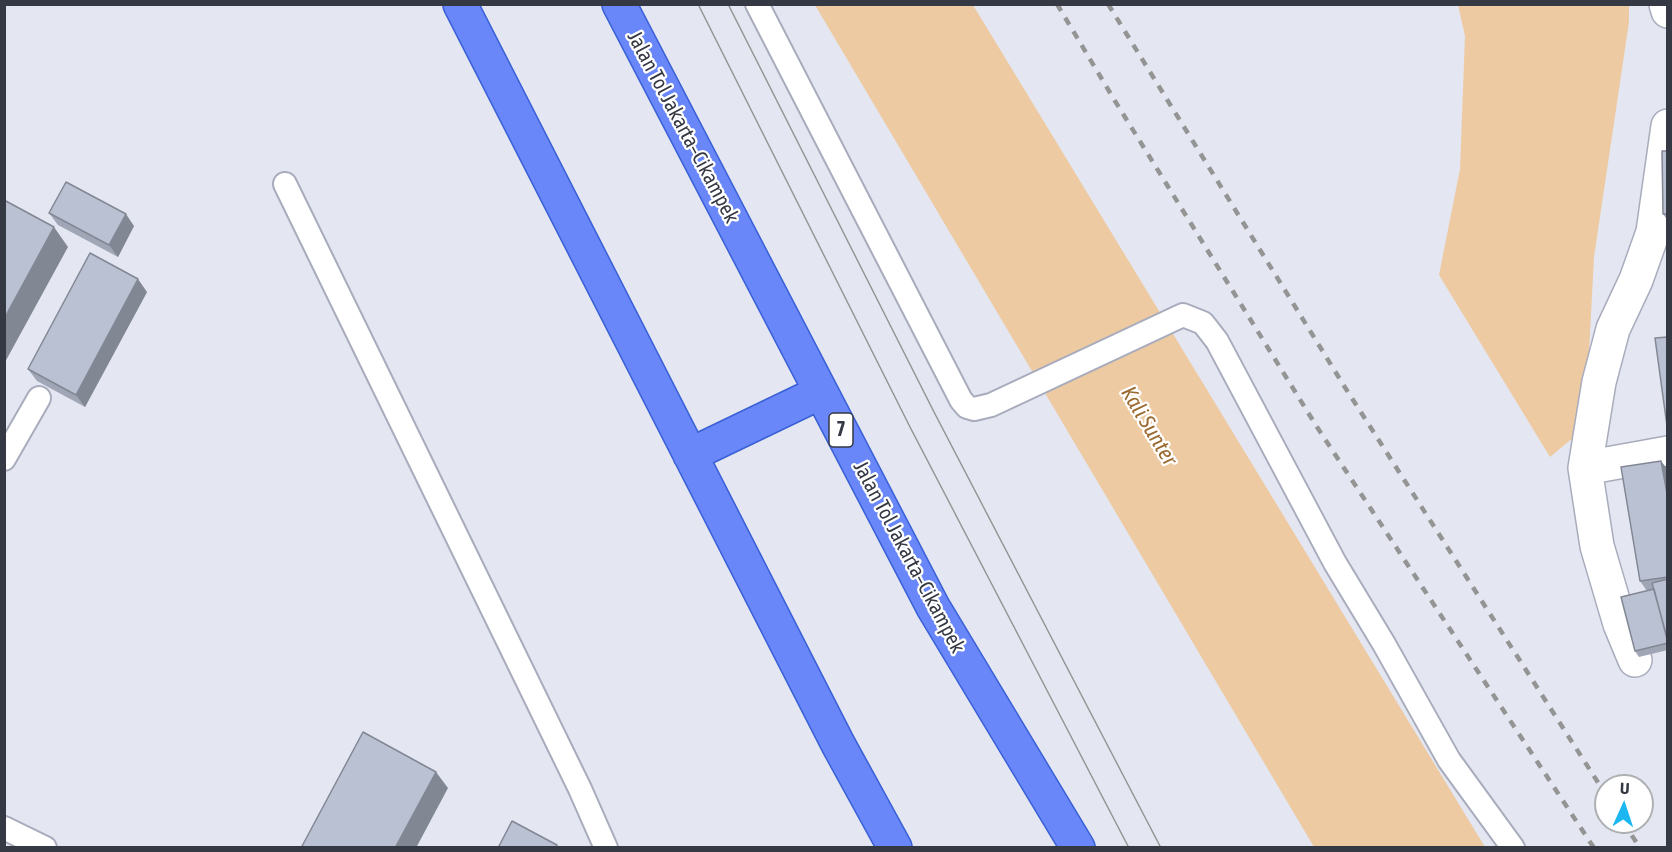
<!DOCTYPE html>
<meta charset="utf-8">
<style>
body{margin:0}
#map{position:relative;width:1672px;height:852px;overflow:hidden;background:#e4e7f1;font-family:"Asap Condensed",sans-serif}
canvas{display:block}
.frame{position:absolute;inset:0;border:6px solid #353943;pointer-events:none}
.north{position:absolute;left:1594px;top:774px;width:60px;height:60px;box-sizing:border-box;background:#fff;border:2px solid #aeb0b4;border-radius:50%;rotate:3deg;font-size:16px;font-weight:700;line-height:24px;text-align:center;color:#353943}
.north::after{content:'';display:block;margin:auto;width:21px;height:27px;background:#1cb7f1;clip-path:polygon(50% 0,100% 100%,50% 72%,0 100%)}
</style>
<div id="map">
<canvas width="1672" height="852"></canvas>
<div class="frame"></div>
<div class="north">U</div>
</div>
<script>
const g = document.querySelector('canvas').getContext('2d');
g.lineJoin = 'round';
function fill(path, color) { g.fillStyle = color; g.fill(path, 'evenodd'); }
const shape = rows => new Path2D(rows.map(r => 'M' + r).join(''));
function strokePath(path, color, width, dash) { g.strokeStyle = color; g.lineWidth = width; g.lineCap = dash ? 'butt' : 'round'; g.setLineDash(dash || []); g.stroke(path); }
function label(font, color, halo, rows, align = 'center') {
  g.font = font + ' "Asap Condensed",sans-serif'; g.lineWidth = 4.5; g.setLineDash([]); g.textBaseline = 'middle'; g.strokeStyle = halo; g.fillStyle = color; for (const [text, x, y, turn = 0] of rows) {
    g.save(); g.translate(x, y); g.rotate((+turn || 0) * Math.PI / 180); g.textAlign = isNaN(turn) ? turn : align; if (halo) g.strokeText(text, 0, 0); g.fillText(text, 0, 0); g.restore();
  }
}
const water = shape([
 [815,5,973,5,1485,847,1314,847],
 [1458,5,1629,5,1629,22,1594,257,1585,428,1550,457,1439,275,1460,169,1465,36]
]);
const lane = shape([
 [757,4,961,400,967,407,974,409,991,405,1183,315,1203,323,1217,341,1335,563,1384,644,1449,760,1513,848],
 [285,184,580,789,606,848],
 [4,459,39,398],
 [4,828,45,848]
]);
const street = shape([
 [1666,4,1668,11],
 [1585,468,1668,453],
 [1635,660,1620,624,1597,546,1585,468,1599,382,1613,329,1636,280,1653,232,1668,126]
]);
const highway = shape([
 [460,4,838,744,895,848],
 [619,4,933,607,1078,848],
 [690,455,821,392]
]);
const tram = shape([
 [698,4,910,427,1129,848],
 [728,4,934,412,1161,848]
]);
const rail = shape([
 [1057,4,1115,101,1317,427,1594,848],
 [1108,4,1346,389,1606,795],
 [1623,822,1640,848]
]);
const wall = shape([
 [1668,151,1668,221,1663,214],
 [49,213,134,226,118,257,58,225],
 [147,292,85,407,37,381,28,369],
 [1668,466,1668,650,1639,657,1635,651,1647,591,1640,581,1665,467]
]);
const shadedWall = shape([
 [126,214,134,226,118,257,109,245],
 [54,227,68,247,4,364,4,319],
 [138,279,147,292,85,407,76,395],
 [1661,461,1668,470,1668,499],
 [436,772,448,788,416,848,395,848]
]);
const building = shape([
 [1662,151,1668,151,1668,214,1663,214,1662,151],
 [66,182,126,214,109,245,49,213,66,182],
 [4,200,54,227,4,319,4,200],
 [90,253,138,279,76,395,28,369,90,253],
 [1668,337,1668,426,1667,426,1655,338,1668,337],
 [1661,461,1668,499,1668,577,1640,581,1621,467,1661,461],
 [1668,466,1668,482,1665,467,1668,466],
 [1668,579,1668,641,1652,583,1668,579],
 [1654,589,1668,643,1635,651,1621,597,1654,589],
 [363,732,436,772,395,848,301,848,363,732],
 [512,821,557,845,556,848,498,848,512,821]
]);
const shields = [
 [841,430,24]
];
const shieldNames = [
 ["7",841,430]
];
const streetNames = [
 ["Jalan Tol Jakarta–Cikampek",683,127,62],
 ["Jalan Tol Jakarta–Cikampek",909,557,62]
];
const waterNames = [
 ["Kali Sunter",1149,426,59]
];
fill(water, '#edcaa2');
strokePath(lane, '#a8acbc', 26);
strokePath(street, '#a8acbc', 36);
strokePath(highway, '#3a60d6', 36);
strokePath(lane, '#fff', 22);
strokePath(street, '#fff', 33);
strokePath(highway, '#6987f8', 33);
strokePath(tram, '#949494', 1.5);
strokePath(rail, '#949494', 4.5, [8, 8]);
fill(wall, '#a0a6b5');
fill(shadedWall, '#828794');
fill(building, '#bac1d3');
strokePath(building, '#828794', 1.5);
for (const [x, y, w] of shields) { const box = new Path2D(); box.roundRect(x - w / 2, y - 17, w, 34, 4.5); g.fillStyle = '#fff'; g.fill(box); strokePath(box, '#353943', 1.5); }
label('bold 20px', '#353943', null, shieldNames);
label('21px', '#353943', '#fff', streetNames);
label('italic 22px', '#9b6a30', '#fff', waterNames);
</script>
